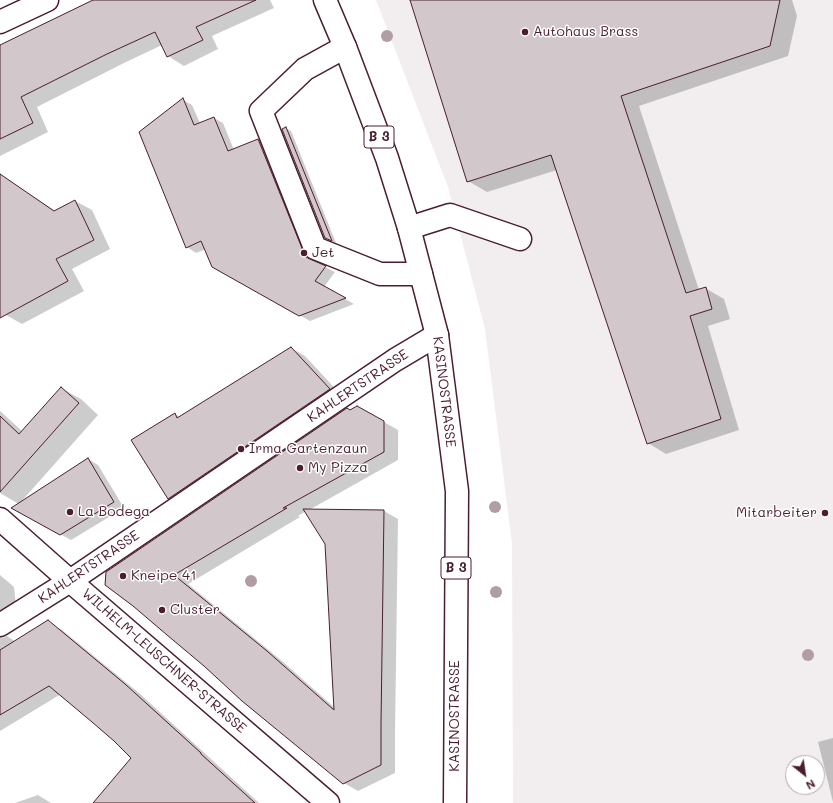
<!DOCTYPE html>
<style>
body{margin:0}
#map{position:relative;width:833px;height:803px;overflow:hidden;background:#fff;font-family:Mali,sans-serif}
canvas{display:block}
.north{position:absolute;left:785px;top:755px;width:40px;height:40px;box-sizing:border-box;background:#fff;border:1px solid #b7a5aa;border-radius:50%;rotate:150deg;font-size:11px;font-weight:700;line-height:16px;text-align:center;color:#4a1f2b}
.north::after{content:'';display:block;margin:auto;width:14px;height:18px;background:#4a1f2b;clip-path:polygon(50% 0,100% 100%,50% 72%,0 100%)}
</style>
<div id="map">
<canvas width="833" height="803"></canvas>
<div class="north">N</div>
</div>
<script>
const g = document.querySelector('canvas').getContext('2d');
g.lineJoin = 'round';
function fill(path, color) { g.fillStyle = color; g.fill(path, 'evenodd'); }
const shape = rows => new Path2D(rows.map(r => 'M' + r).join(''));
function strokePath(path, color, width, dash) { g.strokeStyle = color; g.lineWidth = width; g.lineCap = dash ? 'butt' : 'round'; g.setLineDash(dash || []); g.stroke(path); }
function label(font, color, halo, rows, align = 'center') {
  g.font = font + ' Mali,sans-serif'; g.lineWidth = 3; g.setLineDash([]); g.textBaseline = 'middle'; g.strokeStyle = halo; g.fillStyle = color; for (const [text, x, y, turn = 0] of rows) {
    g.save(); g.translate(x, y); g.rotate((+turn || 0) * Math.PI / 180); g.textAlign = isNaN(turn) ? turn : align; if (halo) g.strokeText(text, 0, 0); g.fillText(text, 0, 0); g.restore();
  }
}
const built = shape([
 [376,0,833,0,833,803,513,803,512,544,485,329,448,187],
 [793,763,817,763,817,787,793,787]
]);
const shadow = shape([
 [94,0,270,0,274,8,212,36,218,49,184,66,168,56,162,45,124,63,37,107,48,132,0,156,0,45],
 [415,0,792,0,797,16,788,56,639,106,699,290,705,288,724,299,730,319,708,326,739,430,666,454,648,443,557,170,487,192,468,181],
 [183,100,192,105,200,123,214,118,223,123,234,150,258,140,268,145,313,260,315,263,325,267,335,272,324,287,354,304,310,321,213,266,206,249,196,253,187,247],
 [286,128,291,131,336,243,325,238],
 [0,174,55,211,75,201,92,210,110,249,72,269,84,291,22,324,6,315,0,305],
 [291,348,305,356,343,397,182,506,169,498,175,414,180,417],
 [61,388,81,399,98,415,20,503,88,459,98,465,124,508,71,540,13,508,19,504,0,493,0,411,22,431],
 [351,411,384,422,398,430,398,460,309,510,384,511,398,519,395,733,395,773,358,791,344,783,134,606],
 [306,511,326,544,335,708,282,661,188,584,300,517,298,516],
 [0,575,14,587,17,616,1,633,2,638,7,636,16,642,48,622,62,630,139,693,259,803,94,803,133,758,93,721,61,694,0,731],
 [833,738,833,802,818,742],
 [38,795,51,803,15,803]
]);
const building = shape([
 [93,0,256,0,196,27,203,40,167,57,155,32,107,54,21,97,33,123,0,139,0,45,93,0],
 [410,0,780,0,770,46,621,96,686,293,706,287,712,309,690,316,721,419,647,444,551,155,467,182,410,0],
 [183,98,194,125,214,117,228,151,258,139,304,253,306,257,310,259,326,266,315,281,346,298,299,316,212,267,201,241,186,248,139,132,183,98],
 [286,127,332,241,325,238,282,129,286,127],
 [0,174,54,211,75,200,94,240,56,259,68,281,0,318,0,174],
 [291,347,330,389,168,499,131,440,175,413,177,418,291,347],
 [61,387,79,403,0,492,0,416,19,434,61,387],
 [357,406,384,421,384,452,283,508,287,508,174,575,267,651,334,710,325,544,303,509,384,510,381,724,381,765,343,784,242,701,204,666,167,635,133,606,105,585,106,572,347,408,350,410,357,406],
 [88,458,114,502,60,535,11,508,88,458],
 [48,620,125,684,201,753,201,754,255,803,93,803,131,758,114,741,92,722,49,686,0,715,0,650,48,620]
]);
const minor = shape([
 [0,22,47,0],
 [345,47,305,69,261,111,315,248,380,274,421,274],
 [409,228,450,215,520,239],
 [0,519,70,581,328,803],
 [0,625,70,581,395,360,437,335]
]);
const major = shape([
 [325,0,345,47,387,158,409,228,437,335,457,491,455,803]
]);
const trees = [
 [387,36],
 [495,507],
 [251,581],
 [496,592],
 [808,655]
];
const markers = [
 [525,32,4,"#4a1f2b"],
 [304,253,4,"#4a1f2b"],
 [241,449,4,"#4a1f2b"],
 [300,468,4,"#4a1f2b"],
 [70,512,4,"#4a1f2b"],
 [825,513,4,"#4a1f2b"],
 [123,576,4,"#4a1f2b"],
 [162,610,4,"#4a1f2b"]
];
const shields = [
 [379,137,30],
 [456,568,30]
];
const shieldNames = [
 ["B 3",379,137],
 ["B 3",456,568]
];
const poiNames = [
 ["Autohaus Brass",533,32],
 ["Jet",312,253],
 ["Irma Gartenzaun",249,449],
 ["My Pizza",308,468],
 ["La Bodega",78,512],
 ["Mitarbeiter",817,513,"right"],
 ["Kneipe 41",131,576],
 ["Cluster",170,610]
];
const streetNames = [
 ["KAHLERTSTRASSE",358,386,-34],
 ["KASINOSTRASSE",444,392,83],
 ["KAHLERTSTRASSE",89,567,-34],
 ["WILHELM-LEUSCHNER-STRASSE",164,661,41],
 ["KASINOSTRASSE",455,716,-90]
];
fill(built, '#f2eeef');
fill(shadow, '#0003');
fill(building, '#d2c7cb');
strokePath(building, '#4a1f2b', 1);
strokePath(minor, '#4a1f2b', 25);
strokePath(major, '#4a1f2b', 25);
strokePath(minor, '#fff', 22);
strokePath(major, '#fff', 22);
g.fillStyle = '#b19ea3';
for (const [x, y] of trees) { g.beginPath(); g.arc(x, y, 6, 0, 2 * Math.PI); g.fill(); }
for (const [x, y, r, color] of markers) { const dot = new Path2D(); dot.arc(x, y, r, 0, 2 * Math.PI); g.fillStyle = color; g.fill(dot); strokePath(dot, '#fff', 1.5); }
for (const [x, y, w] of shields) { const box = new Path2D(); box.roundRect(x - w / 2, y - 11, w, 22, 3); g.fillStyle = '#fff'; g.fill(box); strokePath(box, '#4a1f2b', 1); }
label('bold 13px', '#4a1f2b', null, shieldNames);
label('14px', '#4a1f2b', '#fff', poiNames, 'left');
label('14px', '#4a1f2b', '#fff', streetNames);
</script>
